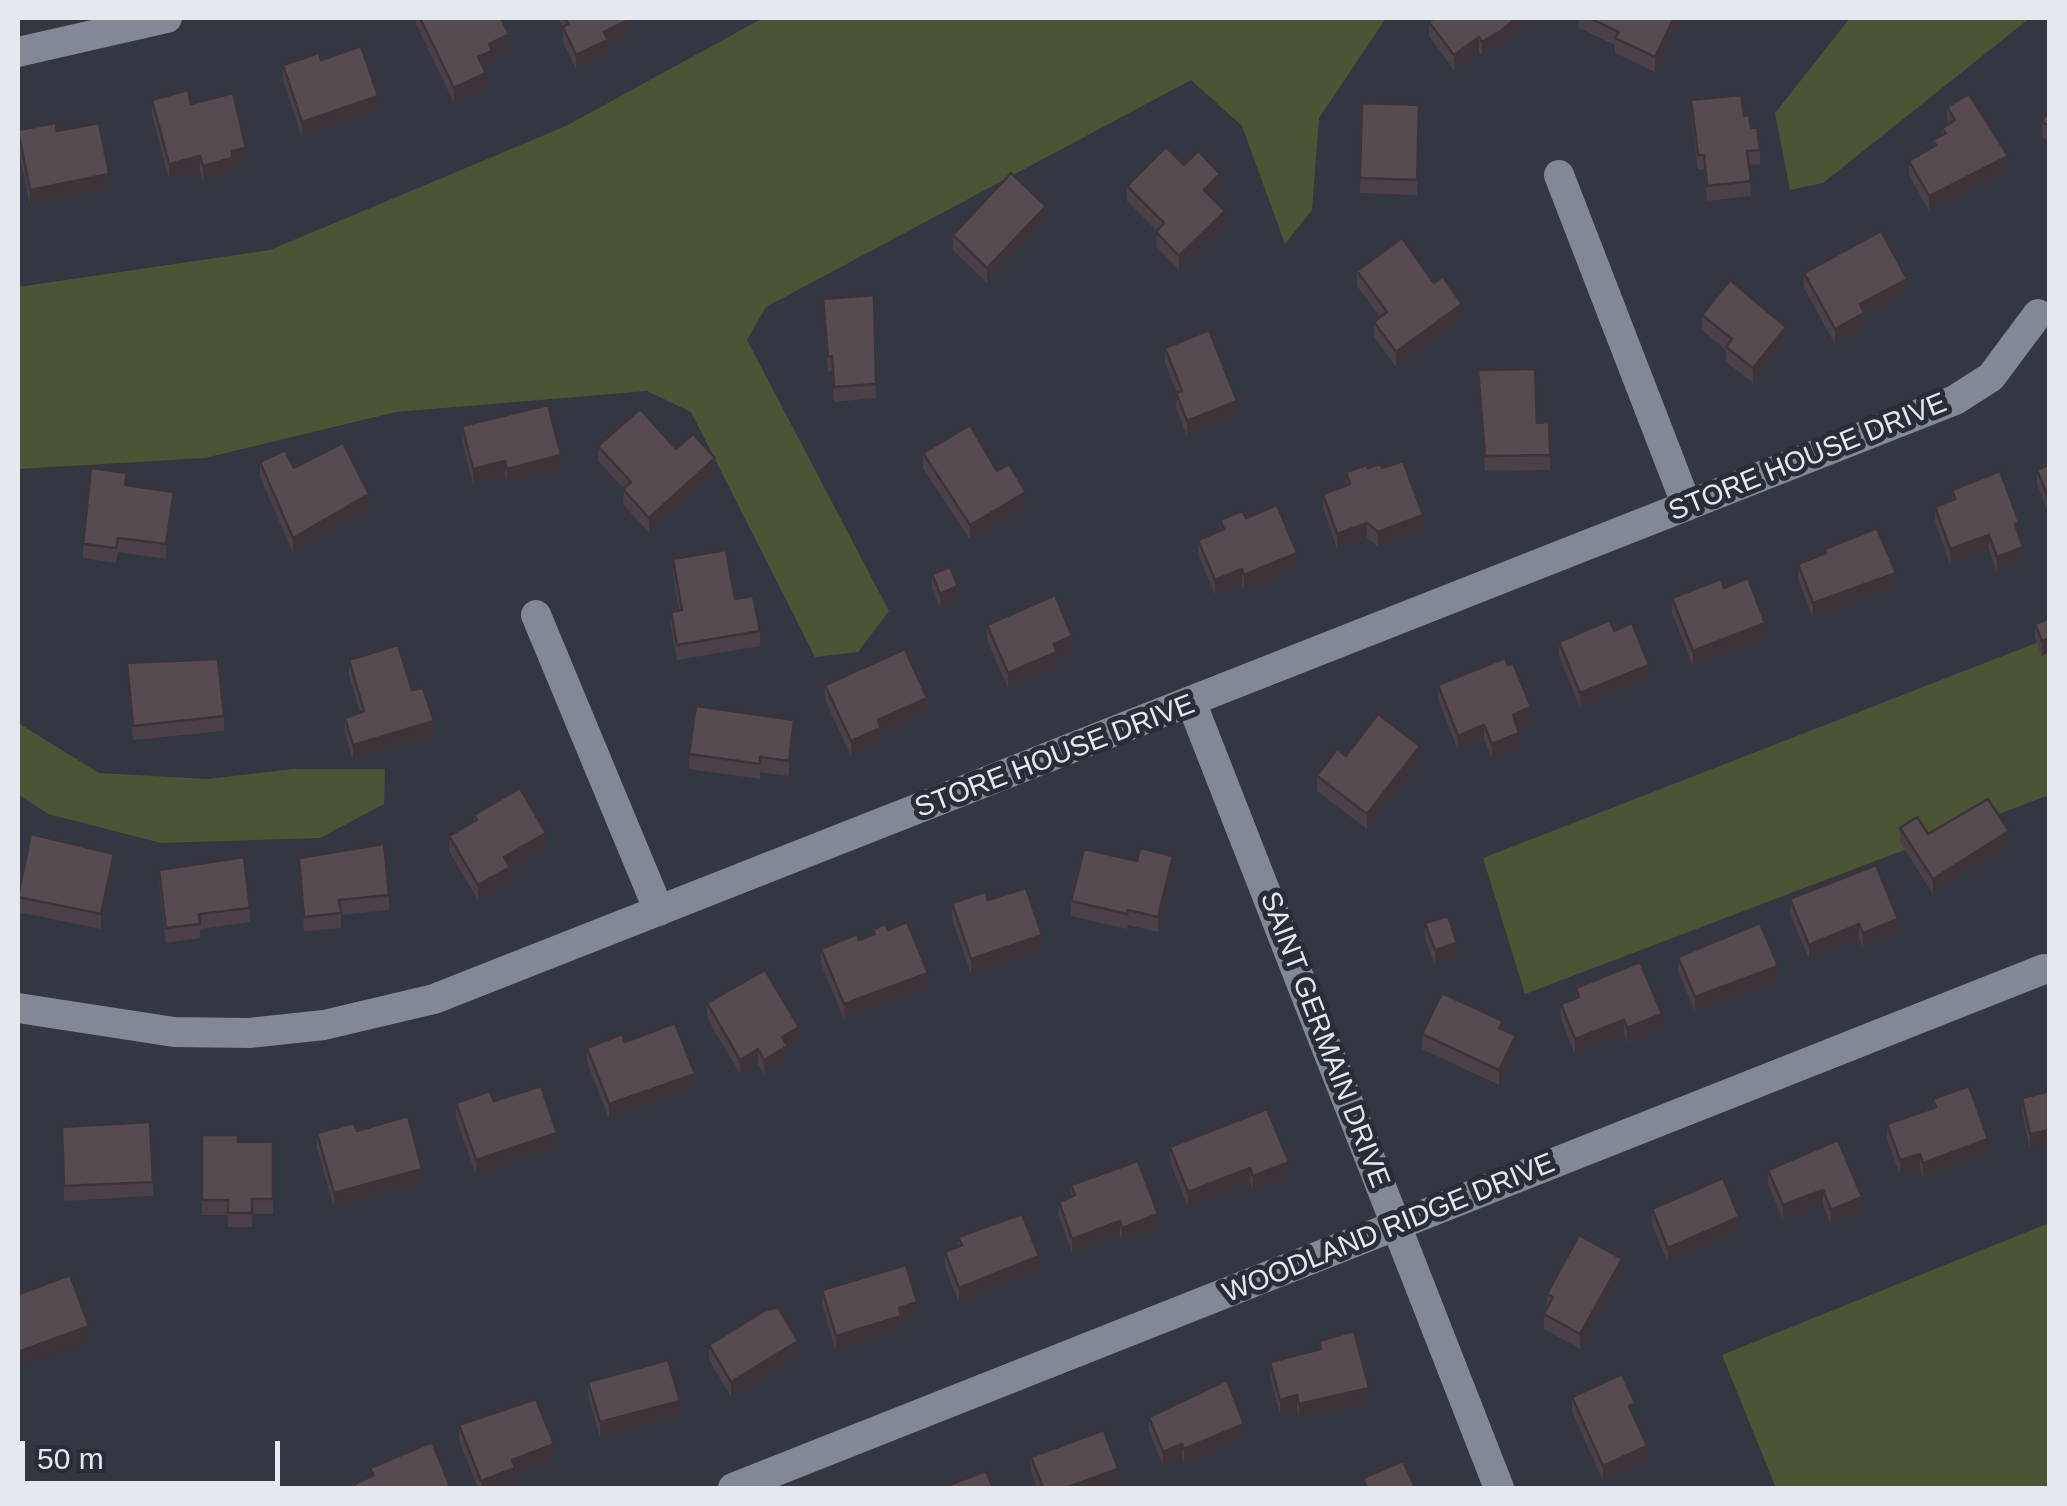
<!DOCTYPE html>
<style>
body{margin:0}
#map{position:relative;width:2067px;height:1506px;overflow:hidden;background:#323741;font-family:Helvetica,sans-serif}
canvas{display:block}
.frame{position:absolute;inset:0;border:20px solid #e5e8ef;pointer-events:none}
.scale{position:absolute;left:20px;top:1441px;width:260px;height:45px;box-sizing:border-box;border:5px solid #e5e8ef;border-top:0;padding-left:12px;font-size:30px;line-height:35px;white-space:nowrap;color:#e5e8ef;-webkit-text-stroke:8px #292d37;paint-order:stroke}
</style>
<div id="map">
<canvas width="2067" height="1506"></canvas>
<div class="frame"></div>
<div class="scale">50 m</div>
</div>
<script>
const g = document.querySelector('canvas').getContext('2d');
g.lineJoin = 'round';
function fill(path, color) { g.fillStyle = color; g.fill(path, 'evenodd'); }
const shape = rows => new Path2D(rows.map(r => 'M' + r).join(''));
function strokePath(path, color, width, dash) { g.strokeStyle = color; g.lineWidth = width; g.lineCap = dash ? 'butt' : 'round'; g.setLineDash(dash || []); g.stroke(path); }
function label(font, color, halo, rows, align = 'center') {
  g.font = font + ' Helvetica,sans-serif'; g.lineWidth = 10; g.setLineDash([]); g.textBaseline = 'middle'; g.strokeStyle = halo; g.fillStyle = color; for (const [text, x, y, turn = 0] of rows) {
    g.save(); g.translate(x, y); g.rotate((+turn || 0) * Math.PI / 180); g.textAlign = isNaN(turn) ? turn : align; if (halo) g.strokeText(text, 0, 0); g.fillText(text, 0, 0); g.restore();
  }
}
const green = shape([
 [763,18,1386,18,1319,118,1312,210,1285,244,1242,126,1191,80,766,307,747,340,889,611,858,652,815,657,691,412,647,391,396,412,205,458,18,469,18,287,270,250,566,126],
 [1850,18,2030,18,1823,183,1790,190,1775,113],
 [2049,638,2049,795,1525,994,1483,858],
 [18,723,99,773,208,779,292,769,385,769,384,804,320,838,161,843,48,814,18,794],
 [2049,1223,2049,1488,1776,1488,1722,1355]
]);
const minor = shape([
 [18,52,167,18],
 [1559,175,1687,506],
 [536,615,659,911],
 [1192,704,1499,1488],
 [18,1008,174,1032,249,1033,324,1025,434,999,1955,400,1991,377,2038,314],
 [733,1488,2044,969]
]);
const wall = shape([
 [416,18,501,18,509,49,492,57,492,65,484,69,486,88,454,103,416,24],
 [559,18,633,18,633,33,608,45,608,54,576,69,563,42,563,28],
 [1434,18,1533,18,1502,44,1482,56,1479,52,1454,70,1429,36,1429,22],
 [1579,18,1681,18,1655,72,1615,53,1615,45,1579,28],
 [321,60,378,110,302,137,283,80,283,65],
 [152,100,191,104,246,163,232,166,232,173,203,181,200,171,169,179,152,114],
 [1691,100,1744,116,1751,128,1760,150,1760,164,1749,165,1751,196,1707,201,1704,169,1698,170,1691,115],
 [1362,103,1419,105,1417,195,1360,193],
 [1947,107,2008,170,1929,211,1909,175,1909,161,1933,147,1933,140,1942,135,1942,128,1948,124,1947,122],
 [2050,108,2050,141,2042,137,2042,122],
 [18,130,57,131,109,189,30,205,18,145],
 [1184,165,1220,189,1211,197,1225,225,1179,270,1156,246,1157,231,1127,201,1127,186],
 [1046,220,987,283,953,250,953,235],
 [1357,271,1434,283,1462,319,1396,367,1374,337,1374,322,1380,317,1357,286],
 [1804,273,1907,293,1864,316,1864,328,1835,344,1804,288],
 [874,295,876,398,834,402,832,371,828,372,823,299],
 [1702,315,1786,342,1753,383,1726,362,1726,350,1702,330],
 [1165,348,1237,415,1187,436,1176,408,1177,393,1165,363],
 [1478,370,1537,423,1549,422,1550,470,1485,471],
 [462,426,561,470,507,483,505,476,473,484,462,441],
 [598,446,676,449,715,473,649,533,623,504,624,489,598,461],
 [923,453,997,471,1026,507,970,540,923,468],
 [260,462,294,468,369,509,293,553,260,477],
 [2050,464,2050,517,2037,484,2037,470],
 [1382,468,1423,530,1378,547,1367,538,1337,549,1323,508,1323,494,1346,486,1346,472],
 [1952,490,2019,536,2023,562,1997,572,1989,550,1950,564,1935,521,1935,507,1952,500],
 [174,507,166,559,118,552,116,563,83,558,83,544],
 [1246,518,1297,568,1244,590,1242,584,1215,595,1198,554,1198,540,1220,530,1220,520],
 [1825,549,1896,588,1813,618,1798,579,1798,564,1825,553],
 [673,559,735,599,760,631,760,646,677,660,671,627,671,612,679,611,673,574],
 [932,574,958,601,940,608,932,589],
 [1672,598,1765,638,1693,666,1672,613],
 [2050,618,2042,656,2035,639,2035,624],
 [987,625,1072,651,1057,658,1057,666,1008,688,987,640],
 [1614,631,1649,679,1580,707,1559,656,1559,642],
 [349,660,434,736,353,760,345,733,345,718,360,713,349,675],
 [127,663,224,716,224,731,133,740],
 [825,685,927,712,881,733,881,742,851,756,825,700],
 [1438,685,1531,722,1518,728,1519,747,1492,759,1484,740,1458,750,1438,699],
 [794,735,789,776,760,772,760,779,689,769,689,754],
 [1346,756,1420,761,1367,829,1317,791,1317,776],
 [474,815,546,847,510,869,510,882,478,900,449,851,449,836,474,821],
 [1900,828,1928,834,2009,845,1933,894,1900,842],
 [299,858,389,895,389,910,341,915,341,928,304,931],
 [114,869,101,929,18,912,18,897],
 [159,870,250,908,250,922,200,929,200,938,166,943,159,885],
 [1173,871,1158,932,1128,925,1127,929,1071,916,1071,901],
 [1790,899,1898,933,1863,948,1859,939,1809,959,1790,914],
 [952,903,1042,950,971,974,952,918],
 [1425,923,1457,958,1435,965,1425,938],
 [873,929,888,930,928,988,844,1019,821,964,821,949,859,940,873,935],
 [1678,957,1778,981,1695,1012,1678,972],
 [1576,988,1662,1029,1627,1043,1624,1034,1575,1054,1561,1019,1561,1004,1576,998],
 [707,1003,799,1042,787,1048,787,1061,764,1075,758,1064,740,1074,707,1018],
 [1503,1029,1516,1050,1499,1085,1422,1049,1422,1034],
 [625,1042,695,1089,609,1119,587,1062,587,1048],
 [2050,1091,2030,1149,2022,1113,2022,1098],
 [1933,1099,1988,1154,1923,1178,1920,1169,1900,1175,1887,1139,1887,1124,1933,1107],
 [494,1101,557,1147,476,1175,456,1118,456,1103],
 [357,1131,422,1183,334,1208,317,1148,317,1133],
 [202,1135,238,1142,273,1142,273,1214,252,1214,252,1227,228,1227,228,1215,202,1215],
 [1838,1140,1862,1211,1831,1225,1823,1205,1783,1220,1768,1185,1768,1170],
 [62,1142,153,1182,153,1196,64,1201],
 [1170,1147,1289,1177,1253,1190,1250,1182,1188,1207,1170,1162],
 [1071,1185,1158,1229,1122,1242,1120,1236,1072,1253,1059,1216,1059,1202,1071,1197],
 [1652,1209,1739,1232,1668,1263,1652,1224],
 [958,1237,1039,1270,959,1303,945,1267,945,1252,958,1247],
 [1622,1274,1580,1349,1544,1329,1544,1314,1547,1308,1547,1294],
 [822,1290,917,1316,901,1322,901,1331,836,1351,822,1305],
 [1319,1341,1369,1403,1299,1419,1297,1410,1280,1414,1270,1377,1270,1362,1319,1349],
 [709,1345,798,1356,731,1397,709,1360],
 [588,1382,680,1416,600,1437,588,1396],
 [1572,1397,1635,1418,1647,1461,1603,1481,1572,1412],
 [1149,1417,1244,1439,1184,1464,1182,1459,1163,1466,1149,1431],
 [459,1425,554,1458,515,1473,515,1482,500,1488,478,1488,459,1440],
 [1031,1457,1118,1484,1105,1488,1037,1488,1031,1472]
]);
const shadedWall = shape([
 [633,18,633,33,608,45,608,54,576,69,576,55,604,32],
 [1516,18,1533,18,1502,44,1482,56,1482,42],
 [1674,18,1681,18,1655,72,1655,57],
 [509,34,509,49,492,57,492,65,478,72,478,57,489,44],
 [1479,37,1479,52,1454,70,1454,55],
 [486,73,486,88,454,103,454,88],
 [378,96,378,110,302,137,302,122],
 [246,148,246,163,232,166,232,151],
 [200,156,200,171,169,179,169,164],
 [2008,156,2008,170,1929,211,1929,196],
 [232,158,232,173,203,181,203,166],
 [109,174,109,189,30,205,30,190],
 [1220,174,1220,189,1204,204,1204,190],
 [1046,206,1046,220,987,283,987,268],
 [1225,211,1225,225,1179,270,1179,256],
 [1907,279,1907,293,1864,316,1864,328,1835,344,1835,329,1860,304],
 [1462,304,1462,319,1396,367,1396,352],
 [1786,327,1786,342,1753,383,1753,368],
 [1237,401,1237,415,1187,436,1187,421],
 [561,455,561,470,507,483,507,469],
 [715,458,715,473,649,533,649,518],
 [505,461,505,476,473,484,473,469],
 [174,492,174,507,166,559,166,544],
 [1026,492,1026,507,970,540,970,525],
 [369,494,369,509,293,553,293,538],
 [1423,515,1423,530,1378,547,1378,532],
 [1367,523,1367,538,1337,549,1337,534],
 [1989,535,1989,550,1950,564,1950,549],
 [2023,547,2023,562,1997,572,1997,557],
 [1297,553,1297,568,1244,590,1244,575],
 [1242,569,1242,584,1215,595,1215,580],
 [1896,573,1896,588,1813,618,1813,603],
 [958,586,958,601,940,608,940,594],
 [1765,623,1765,638,1693,666,1693,651],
 [1072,636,1072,651,1057,658,1057,666,1008,688,1008,673,1054,644],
 [2050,638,2050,652,2042,656,2042,641],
 [1649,665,1649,679,1580,707,1580,693],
 [927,698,927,712,881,733,881,742,851,756,851,741,878,720],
 [1531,707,1531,722,1513,730,1513,715],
 [794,720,794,735,789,776,789,761],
 [434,721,434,736,353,760,353,745],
 [1484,725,1484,740,1458,750,1458,736],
 [1519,733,1519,747,1492,759,1492,744],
 [1420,746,1420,761,1367,829,1367,814],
 [2009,831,2009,845,1933,894,1933,879],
 [546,833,546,847,510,869,510,882,478,900,478,885,504,857],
 [114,854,114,869,101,929,101,914],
 [1173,856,1173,871,1158,932,1158,917],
 [1898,919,1898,933,1863,948,1863,933],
 [1859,924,1859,939,1809,959,1809,945],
 [1042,935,1042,950,971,974,971,959],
 [1457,943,1457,958,1435,965,1435,950],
 [1778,966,1778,981,1695,1012,1695,997],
 [928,973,928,988,844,1019,844,1004],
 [1662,1014,1662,1029,1627,1043,1627,1028],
 [1624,1020,1624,1034,1575,1054,1575,1039],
 [799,1027,799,1042,787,1048,787,1061,764,1075,764,1060,782,1037],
 [1516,1035,1516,1050,1499,1085,1499,1070],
 [758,1049,758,1064,740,1074,740,1060],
 [695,1074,695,1089,609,1119,609,1104],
 [2050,1130,2050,1145,2030,1149,2030,1134],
 [557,1133,557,1147,476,1175,476,1160],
 [1988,1139,1988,1154,1923,1178,1923,1163],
 [1920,1154,1920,1169,1900,1175,1900,1160],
 [1289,1162,1289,1177,1253,1190,1253,1176],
 [1250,1168,1250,1182,1188,1207,1188,1192],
 [422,1169,422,1183,334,1208,334,1193],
 [1823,1190,1823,1205,1783,1220,1783,1205],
 [1862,1197,1862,1211,1831,1225,1831,1210],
 [1158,1214,1158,1229,1122,1242,1122,1228],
 [1739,1217,1739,1232,1668,1263,1668,1248],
 [1120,1221,1120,1236,1072,1253,1072,1239],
 [1039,1256,1039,1270,959,1303,959,1288],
 [1622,1259,1622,1274,1580,1349,1580,1334],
 [917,1302,917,1316,901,1322,901,1331,836,1351,836,1336,899,1308],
 [89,1326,89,1341,18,1366,18,1352],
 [798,1341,798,1356,731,1397,731,1382],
 [1369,1388,1369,1403,1299,1419,1299,1404],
 [1297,1395,1297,1410,1280,1414,1280,1400],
 [680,1401,680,1416,600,1437,600,1422],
 [1244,1424,1244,1439,1184,1464,1184,1449],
 [554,1444,554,1458,515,1473,515,1482,500,1488,481,1488,481,1481,512,1460],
 [1182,1444,1182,1459,1163,1466,1163,1452],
 [1647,1446,1647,1461,1603,1481,1603,1466],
 [1118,1469,1118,1484,1105,1488,1065,1488]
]);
const building = shape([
 [420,18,501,18,509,34,489,44,492,51,478,57,486,73,454,88,420,18],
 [565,18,633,18,604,32,608,40,576,55,563,27,568,24,565,18],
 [1434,18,1516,18,1502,30,1482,42,1479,37,1454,55,1429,22,1434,18],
 [1589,18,1674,18,1655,57,1615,38,1619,32,1589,18],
 [361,46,378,96,302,122,283,65,319,53,321,60,361,46],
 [188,90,191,104,233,93,246,148,232,151,232,158,203,166,200,156,169,164,152,100,188,90],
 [1969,94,2008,156,1929,196,1909,161,1936,145,1933,140,1946,133,1942,128,1955,120,1947,107,1969,94],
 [1741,95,1744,116,1749,115,1751,128,1757,127,1760,150,1747,151,1751,181,1707,186,1704,155,1698,155,1691,100,1741,95],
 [1362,103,1419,105,1417,180,1360,178,1362,103],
 [2050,108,2050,126,2042,122,2050,108],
 [56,123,57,131,99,123,109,174,30,190,18,130,56,123],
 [1166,147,1184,165,1198,151,1220,174,1204,190,1225,211,1179,256,1156,232,1164,223,1127,186,1166,147],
 [1011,173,1046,206,987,268,953,235,1011,173],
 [1881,231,1907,279,1860,304,1864,313,1835,329,1804,273,1881,231],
 [1402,238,1434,283,1443,277,1462,304,1396,352,1374,322,1387,312,1357,271,1402,238],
 [1730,280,1786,327,1753,368,1726,347,1732,339,1702,315,1730,280],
 [874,295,876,384,834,387,832,356,828,357,823,299,874,295],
 [1209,330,1237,401,1187,421,1176,393,1182,391,1165,348,1209,330],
 [1535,369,1537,423,1549,422,1550,455,1485,456,1478,370,1535,369],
 [548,405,561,455,507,469,505,461,473,469,462,426,548,405],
 [640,409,676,449,693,434,715,458,649,518,623,489,631,482,598,446,640,409],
 [970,425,997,471,1009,464,1026,492,970,525,923,453,970,425],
 [343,443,369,494,293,538,260,462,285,450,294,468,343,443],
 [1403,461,1423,515,1378,532,1367,523,1337,534,1323,494,1350,484,1346,472,1367,465,1368,468,1380,464,1382,468,1403,461],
 [2050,464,2050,502,2037,470,2050,464],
 [91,468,127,473,125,485,174,492,166,544,118,538,116,548,83,544,91,468],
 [2000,471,2019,522,2015,524,2023,547,1997,557,1989,535,1950,549,1935,507,1955,499,1952,490,2000,471],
 [1277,505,1297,553,1244,575,1242,569,1215,580,1198,540,1224,529,1220,520,1242,511,1246,518,1277,505],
 [1877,528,1896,573,1813,603,1798,564,1826,553,1825,549,1877,528],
 [726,550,735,599,753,596,760,631,677,645,671,612,682,610,673,559,726,550],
 [950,567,958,586,940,594,932,574,950,567],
 [1748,578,1765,623,1693,651,1672,598,1721,579,1724,588,1748,578],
 [1055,595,1072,636,1054,644,1057,652,1008,673,987,625,1055,595],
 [2050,618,2050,638,2042,641,2035,624,2050,618],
 [1610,620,1614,631,1632,623,1649,665,1580,693,1559,642,1610,620],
 [398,645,412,690,423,688,434,721,353,745,345,718,364,711,349,660,398,645],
 [905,649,927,698,878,720,881,728,851,741,825,685,905,649],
 [1505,658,1508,665,1513,663,1531,707,1513,715,1519,733,1492,744,1484,725,1458,736,1438,685,1505,658],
 [218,659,224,716,133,726,127,663,218,659],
 [696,706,794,720,789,761,760,757,760,764,689,754,696,706],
 [1378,714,1420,746,1367,814,1317,776,1337,749,1346,756,1378,714],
 [520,788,546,833,504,857,510,867,478,885,449,836,477,820,474,815,520,788],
 [1988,799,2009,831,1933,879,1900,828,1917,817,1928,834,1988,799],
 [31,834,114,854,101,914,18,897,31,834],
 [384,844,389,895,339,900,341,913,304,917,299,858,384,844],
 [1140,848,1173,856,1158,917,1128,910,1127,914,1071,901,1084,849,1137,861,1140,848],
 [244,857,250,908,199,914,200,924,166,928,159,870,244,857],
 [1876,865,1898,919,1863,933,1859,924,1809,945,1790,899,1876,865],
 [1026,888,1042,935,971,959,952,903,985,892,988,900,1026,888],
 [1448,916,1457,943,1435,950,1425,923,1448,916],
 [907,922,928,973,844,1004,821,949,857,934,859,940,875,934,873,929,886,924,888,930,907,922],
 [1760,923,1778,966,1695,997,1678,957,1760,923],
 [1640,962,1662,1014,1627,1028,1624,1020,1575,1039,1561,1004,1579,997,1576,988,1640,962],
 [765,970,799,1027,782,1037,787,1046,764,1060,758,1049,740,1060,707,1003,765,970],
 [1442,993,1503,1021,1499,1028,1516,1035,1499,1070,1422,1034,1442,993],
 [675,1023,695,1074,609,1104,587,1048,622,1034,625,1042,675,1023],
 [541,1086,557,1133,476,1160,456,1103,490,1091,494,1101,541,1086],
 [1969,1086,1988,1139,1923,1163,1920,1154,1900,1160,1887,1124,1936,1107,1933,1099,1969,1086],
 [2050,1091,2050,1130,2030,1134,2022,1098,2050,1091],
 [1267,1109,1289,1162,1253,1176,1250,1168,1188,1192,1170,1147,1267,1109],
 [408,1116,422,1169,334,1193,317,1133,354,1123,357,1131,408,1116],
 [150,1122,153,1182,64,1186,62,1127,150,1122],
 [202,1135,238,1135,238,1142,273,1142,273,1199,252,1199,252,1213,228,1213,228,1200,202,1200,202,1135],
 [1838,1140,1862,1197,1831,1210,1823,1190,1783,1205,1768,1170,1838,1140],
 [1138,1161,1158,1214,1122,1228,1120,1221,1072,1239,1059,1202,1075,1195,1071,1185,1138,1161],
 [1723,1178,1739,1217,1668,1248,1652,1209,1723,1178],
 [1022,1214,1039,1256,959,1288,945,1252,962,1245,958,1237,1022,1214],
 [1579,1235,1622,1259,1580,1334,1544,1314,1553,1297,1547,1294,1579,1235],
 [906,1265,917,1302,899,1308,901,1316,836,1336,822,1290,906,1265],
 [70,1275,89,1326,18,1352,18,1291,19,1294,70,1275],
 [778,1307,798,1341,731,1382,709,1345,764,1311,778,1307],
 [1354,1331,1369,1388,1299,1404,1297,1395,1280,1400,1270,1362,1321,1349,1319,1341,1354,1331],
 [668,1360,680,1401,600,1422,588,1382,668,1360],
 [1622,1374,1635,1403,1629,1406,1647,1446,1603,1466,1572,1397,1622,1374],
 [1227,1380,1244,1424,1184,1449,1182,1444,1163,1452,1149,1417,1227,1380],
 [536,1399,554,1444,512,1460,515,1468,481,1481,459,1425,536,1399],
 [1104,1430,1118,1469,1065,1488,1043,1488,1031,1457,1104,1430],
 [432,1442,450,1486,445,1488,356,1488,354,1484,374,1475,370,1468,432,1442],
 [1403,1461,1415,1488,1367,1488,1363,1478,1403,1461],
 [986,1471,993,1488,941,1488,986,1471]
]);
const streetNames = [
 ["STORE HOUSE DRIVE",1808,458,-22],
 ["STORE HOUSE DRIVE",1055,757,-21],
 ["SAINT GERMAIN DRIVE",1324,1040,69],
 ["WOODLAND RIDGE DRIVE",1389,1229,-22]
];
fill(green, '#4b5535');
strokePath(minor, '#828894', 30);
fill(wall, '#4b4047');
fill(shadedWall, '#3d3439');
fill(building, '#574b52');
strokePath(building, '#3d3439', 2.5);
label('28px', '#e5e8ef', '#292d37', streetNames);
</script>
